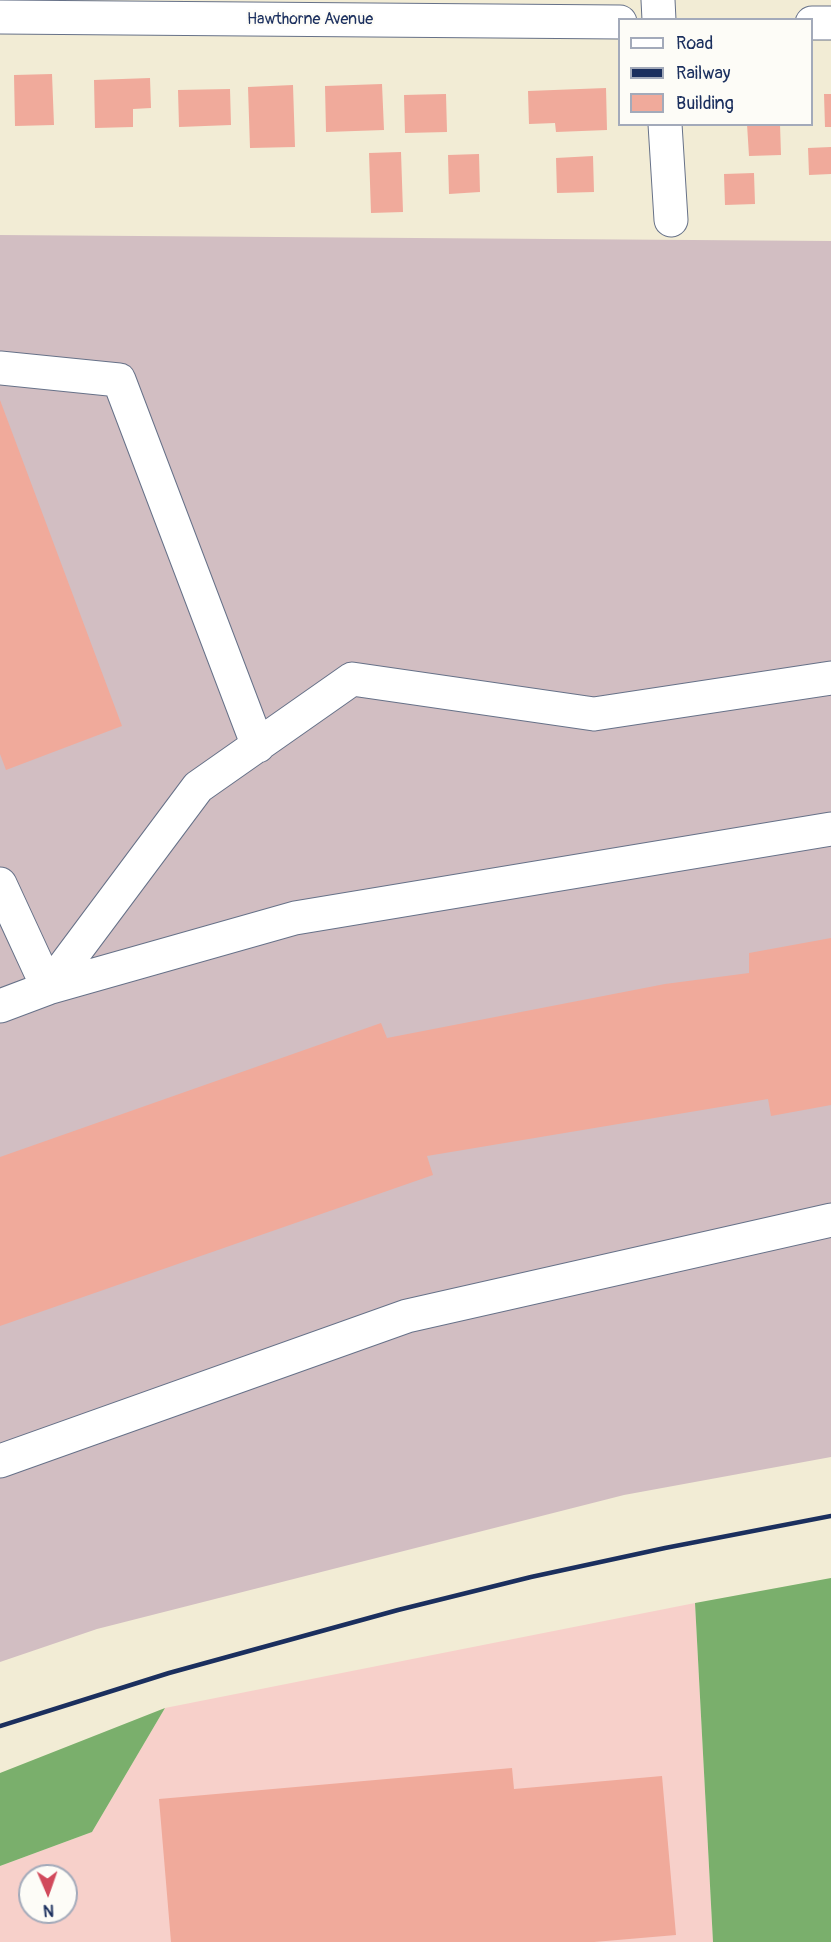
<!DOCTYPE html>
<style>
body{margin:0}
#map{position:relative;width:831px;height:1942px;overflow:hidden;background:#f2ecd5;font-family:Pangolin,sans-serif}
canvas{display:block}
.legend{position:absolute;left:618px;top:18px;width:195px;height:108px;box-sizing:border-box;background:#fdfcf7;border:2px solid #a3aaba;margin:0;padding:8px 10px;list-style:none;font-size:18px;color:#1b2f5e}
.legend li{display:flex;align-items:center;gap:12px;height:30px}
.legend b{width:30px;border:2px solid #a3aaba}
.north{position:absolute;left:18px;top:1864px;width:60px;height:60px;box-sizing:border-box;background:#fdfcf7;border:2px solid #a3aaba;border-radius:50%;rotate:178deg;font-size:16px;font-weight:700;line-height:24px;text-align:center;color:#1b2f5e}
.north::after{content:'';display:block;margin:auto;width:21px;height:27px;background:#d1495b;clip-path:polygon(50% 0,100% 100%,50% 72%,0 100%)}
</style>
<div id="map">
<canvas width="831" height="1942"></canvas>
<ul class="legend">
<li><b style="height:8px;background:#fff"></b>Road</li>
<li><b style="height:8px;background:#1b2f5e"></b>Railway</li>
<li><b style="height:16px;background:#f0aa9b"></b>Building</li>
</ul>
<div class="north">N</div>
</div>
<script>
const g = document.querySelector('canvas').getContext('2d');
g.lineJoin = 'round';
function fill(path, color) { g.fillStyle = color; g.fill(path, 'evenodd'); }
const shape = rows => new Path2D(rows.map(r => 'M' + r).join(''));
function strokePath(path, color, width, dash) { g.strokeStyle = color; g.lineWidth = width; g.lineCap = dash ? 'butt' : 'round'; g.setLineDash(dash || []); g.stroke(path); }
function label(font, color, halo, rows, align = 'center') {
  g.font = font + ' Pangolin,sans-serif'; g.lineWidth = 5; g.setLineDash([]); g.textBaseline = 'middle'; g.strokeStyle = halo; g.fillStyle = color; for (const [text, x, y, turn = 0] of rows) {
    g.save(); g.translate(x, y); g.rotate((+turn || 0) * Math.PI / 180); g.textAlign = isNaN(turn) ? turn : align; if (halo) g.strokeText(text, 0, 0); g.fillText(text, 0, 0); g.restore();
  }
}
const built = shape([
 [695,1603,713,1942,0,1942,0,1866,92,1832,165,1708],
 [30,1876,66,1876,66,1912,30,1912]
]);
const industrial = shape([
 [0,235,831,241,831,1457,624,1495,97,1629,0,1662]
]);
const forest = shape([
 [831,1578,831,1942,713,1942,695,1603],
 [165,1708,92,1832,0,1866,0,1773]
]);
const building = shape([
 [52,74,54,125,15,126,14,75],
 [150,78,151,108,133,109,133,127,95,128,94,80],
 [382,84,384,130,326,132,325,86],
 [293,85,295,147,250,148,248,87],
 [606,88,607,130,556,132,555,123,529,124,528,91],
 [230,89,231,125,179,127,178,90],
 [446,94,447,132,405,133,404,95],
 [824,94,831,94,831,127,825,127],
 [747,124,780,124,781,155,749,156],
 [831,147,831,174,809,175,808,148],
 [401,152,403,212,371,213,369,153],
 [479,154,480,192,449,194,448,155],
 [593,156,594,192,557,193,556,158],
 [754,173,755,204,725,205,724,174],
 [0,400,122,726,6,770,0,754],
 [831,938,831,1105,771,1116,768,1099,427,1156,433,1175,0,1326,0,1157,381,1023,387,1038,665,984,749,973,749,953],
 [512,1768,514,1789,662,1776,676,1935,594,1942,171,1942,159,1799]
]);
const minor = shape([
 [658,0,659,20],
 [0,17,620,22],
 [812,23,831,23],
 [665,124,671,220],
 [0,368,119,380,258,746],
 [0,884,48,988,198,787,352,679,594,714,831,678],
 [0,1006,48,988,295,918,831,829],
 [0,1461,407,1316,831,1220]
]);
const rail = shape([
 [0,1726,169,1673,398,1610,531,1577,665,1548,831,1516]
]);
const streetNames = [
 ["Hawthorne Avenue",310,20]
];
fill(built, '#f7d0ca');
fill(industrial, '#d2bec2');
fill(forest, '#7aaf6c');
fill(building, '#f0aa9b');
strokePath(minor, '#667188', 35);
strokePath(minor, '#fff', 33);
strokePath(rail, '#1b2f5e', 4.5);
label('16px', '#1b2f5e', '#fdfcf7', streetNames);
</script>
